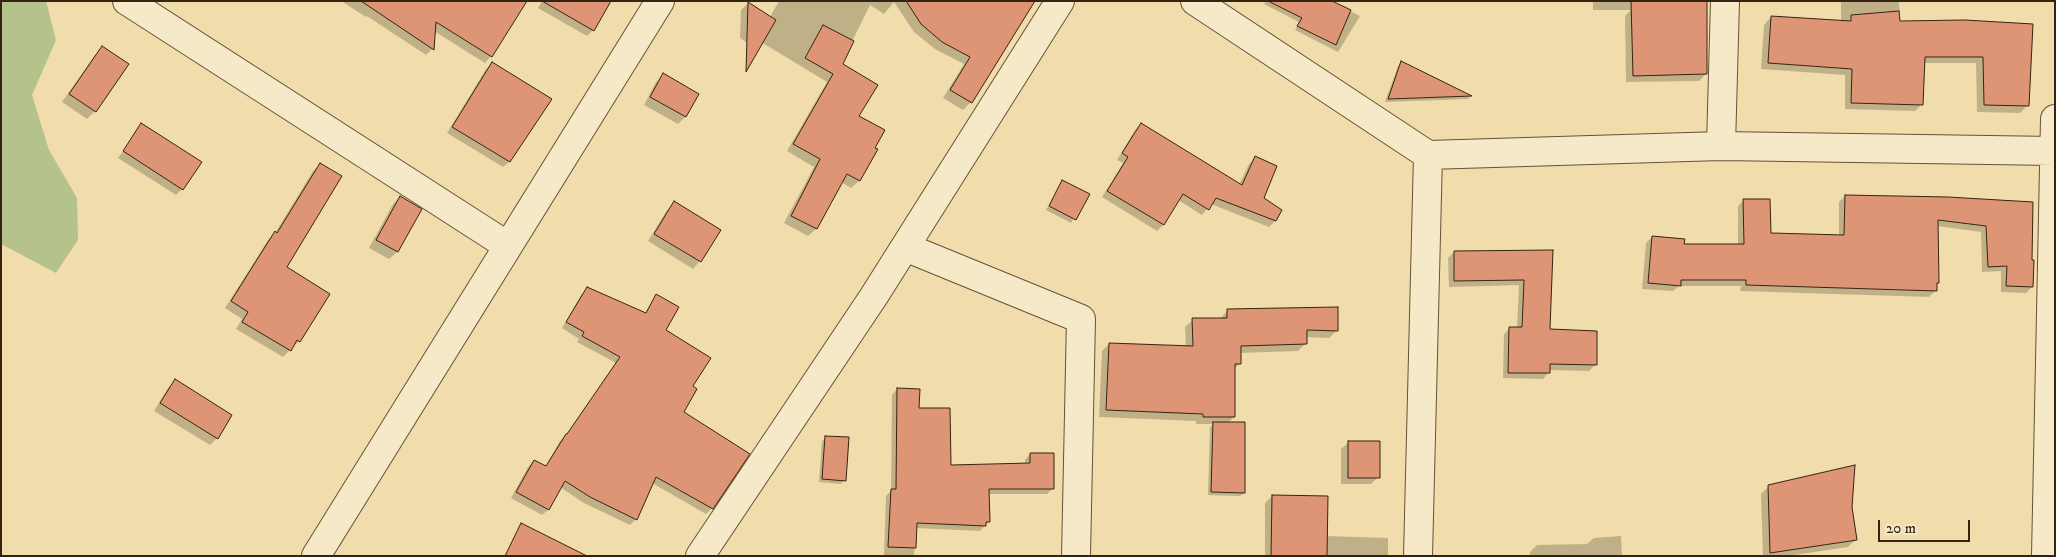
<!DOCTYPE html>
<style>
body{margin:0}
#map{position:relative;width:2056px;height:557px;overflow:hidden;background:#f1ddab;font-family:"IM FELL DW Pica",serif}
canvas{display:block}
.frame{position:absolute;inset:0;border:2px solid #352313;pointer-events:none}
.scale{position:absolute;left:1878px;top:520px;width:92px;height:22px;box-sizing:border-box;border:2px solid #352313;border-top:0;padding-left:6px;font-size:15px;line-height:18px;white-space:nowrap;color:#352313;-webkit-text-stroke:4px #f6e9c8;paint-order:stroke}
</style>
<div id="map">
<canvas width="2056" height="557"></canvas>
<div class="frame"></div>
<div class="scale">20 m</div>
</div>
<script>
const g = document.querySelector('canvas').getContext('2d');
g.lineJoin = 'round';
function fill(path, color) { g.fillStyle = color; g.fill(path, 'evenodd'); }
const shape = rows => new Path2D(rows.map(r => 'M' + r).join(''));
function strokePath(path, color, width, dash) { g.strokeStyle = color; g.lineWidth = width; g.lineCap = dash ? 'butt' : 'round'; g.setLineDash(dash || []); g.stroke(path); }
const green = shape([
 [1,1,46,1,56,40,32,95,49,150,77,198,78,240,56,273,1,244]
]);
const shadow = shape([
 [341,1,504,1,491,56,485,63,434,31,432,49,426,55,367,16,366,17],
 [542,1,609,1,593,30,587,36,538,8],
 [779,1,952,1,1010,39,971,102,963,110,943,98,964,64,935,49,914,32,894,2,884,14,870,5,841,64,857,117,876,150,859,181,851,188,841,182,816,229,808,236,784,223,814,167,787,151,827,82,761,42,755,48,740,38,741,10,748,3,770,17],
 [1266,1,1315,1,1338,5,1360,16,1338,52,1295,30,1299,22,1264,4],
 [1593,1,1650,1,1706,74,1699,81,1626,82,1625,16,1631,10,1593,10],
 [1841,1,1899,1,1900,22,1965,21,2028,105,2020,113,1977,112,1976,63,1923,63,1922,104,1915,111,1845,109,1845,75,1761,69,1764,25,1771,17,1841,22],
 [102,47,127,65,95,111,87,119,62,102,95,55],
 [1401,62,1470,96,1468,99,1385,102,1398,66],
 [492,63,550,99,509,162,503,167,447,133,486,69],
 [664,75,698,95,685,117,678,124,644,105,656,82],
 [1141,124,1239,185,1249,164,1255,158,1262,199,1275,221,1269,227,1211,204,1202,215,1178,200,1163,225,1157,231,1102,197,1123,163,1117,160,1135,130],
 [142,125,182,189,176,195,118,158],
 [320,165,285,267,299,341,283,357,236,329,242,319,225,308,268,240,275,233,313,171],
 [1062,181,1088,194,1071,223,1046,210],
 [1845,196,2032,204,2030,261,2032,287,2026,293,2001,292,2001,271,1982,272,1981,232,1937,226,1938,283,1936,285,1935,291,1929,297,1740,291,1741,286,1679,286,1673,291,1642,289,1646,243,1652,237,1683,246,1738,246,1738,206,1744,200,1769,235,1839,236,1839,202],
 [400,197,420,210,397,252,389,259,369,248,393,204],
 [675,203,700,261,693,269,648,241,667,210],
 [1552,251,1549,330,1595,365,1589,371,1549,370,1548,373,1543,379,1503,378,1504,334,1510,328,1517,328,1519,285,1449,287,1448,258,1454,252],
 [587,289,644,314,657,296,664,330,691,387,682,413,712,508,706,514,652,483,636,519,630,525,584,503,560,487,548,510,542,515,511,498,528,467,534,461,545,467,560,441,567,434,616,363,577,342,579,339,562,328,581,295],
 [1228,310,1336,331,1329,338,1306,337,1306,343,1298,351,1239,353,1239,364,1234,369,1234,417,1227,424,1244,493,1240,496,1208,495,1210,427,1213,424,1196,424,1196,421,1099,417,1102,351,1109,344,1186,347,1185,327,1193,320,1220,319],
 [175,381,217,438,210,445,154,411,168,388],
 [897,389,918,409,950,466,1025,464,1025,460,1030,454,1053,488,1047,494,988,494,989,521,980,531,916,528,914,556,884,556,886,496,891,491,892,395],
 [826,437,844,480,841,484,819,482,822,441],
 [1349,442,1378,477,1371,484,1341,484,1341,449],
 [1769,486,1851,507,1855,540,1848,547,1788,556,1763,556,1761,494],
 [1272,496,1326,536,1388,538,1388,556,1265,556,1265,503],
 [1621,536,1622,556,1530,556,1530,552,1537,545,1587,544,1594,538]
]);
const building = shape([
 [361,1,527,1,492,57,436,22,434,50,361,1],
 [542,1,611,1,594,31,542,1],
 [906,1,1035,1,972,103,950,90,970,57,942,42,921,24,906,1],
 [1268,1,1332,1,1351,10,1336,45,1297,26,1302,18,1268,1],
 [1631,1,1707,1,1707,74,1633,76,1631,1],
 [748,2,776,20,746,72,748,2],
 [1899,11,1900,21,1965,20,2033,24,2029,106,1984,105,1983,57,1925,57,1923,105,1851,103,1852,69,1768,63,1771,16,1851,21,1851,15,1899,11],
 [823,25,854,41,843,64,878,85,859,116,885,130,875,148,878,149,860,181,847,174,817,229,791,216,820,159,793,144,833,74,805,58,823,25],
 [102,46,129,64,96,112,69,94,102,46],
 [1401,61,1472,96,1388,99,1401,61],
 [492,62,552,99,510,162,452,127,492,62],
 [663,73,699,94,686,117,650,97,663,73],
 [141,123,202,162,183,190,123,151,141,123],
 [1141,123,1242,185,1255,156,1277,166,1264,198,1282,210,1276,221,1216,198,1209,210,1183,194,1164,225,1107,191,1128,157,1122,153,1141,123],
 [320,163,342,176,287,267,330,294,300,342,297,340,291,351,242,322,248,312,231,301,275,231,277,233,320,163],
 [1062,180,1090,194,1076,220,1049,206,1062,180],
 [1845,195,1948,197,2033,202,2032,260,2034,260,2033,287,2006,286,2007,266,1988,267,1986,226,1938,220,1939,283,1937,283,1937,291,1746,285,1746,280,1681,280,1681,286,1648,283,1652,236,1685,239,1684,244,1744,244,1743,199,1770,199,1771,233,1844,235,1845,195],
 [400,196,422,209,398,252,376,240,400,196],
 [674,201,721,230,701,262,654,234,674,201],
 [1553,250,1550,329,1597,331,1597,365,1550,364,1550,373,1508,373,1509,327,1522,327,1524,280,1454,281,1454,251,1553,250],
 [587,287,646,313,656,294,679,307,666,330,711,358,693,386,697,389,684,412,750,454,713,509,656,477,637,520,590,497,565,481,549,510,516,492,534,460,546,466,566,434,567,434,620,357,582,336,584,332,566,322,587,287],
 [1338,307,1338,331,1307,330,1307,344,1241,346,1241,364,1235,364,1235,417,1203,417,1203,414,1106,410,1109,343,1193,346,1192,318,1227,318,1227,309,1338,307],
 [175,379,232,415,218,439,160,403,175,379],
 [897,388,920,389,919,408,950,408,951,465,1030,463,1030,453,1054,453,1054,489,989,489,990,522,986,522,986,526,917,523,916,548,888,547,891,489,896,489,897,388],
 [1213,422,1245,422,1245,493,1211,492,1213,422],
 [825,436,849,437,846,481,822,479,825,436],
 [1348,441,1380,441,1380,478,1348,478,1348,441],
 [1855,465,1852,507,1857,540,1770,553,1768,485,1855,465],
 [1272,495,1328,496,1327,556,1271,556,1272,495],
 [521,523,587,556,505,556,521,523]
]);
const minor = shape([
 [127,1,508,246],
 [1195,1,1428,155,1721,146,2055,151],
 [1721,146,1725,1],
 [905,247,1081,319,1076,556],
 [316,556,660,1],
 [700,556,874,296,1060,1],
 [1418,556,1428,155],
 [2046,556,2055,119]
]);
fill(green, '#b6c28c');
fill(shadow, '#0003');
fill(building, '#de9575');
strokePath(building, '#352313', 1);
strokePath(minor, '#645239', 30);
strokePath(minor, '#f6e9c8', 28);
</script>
